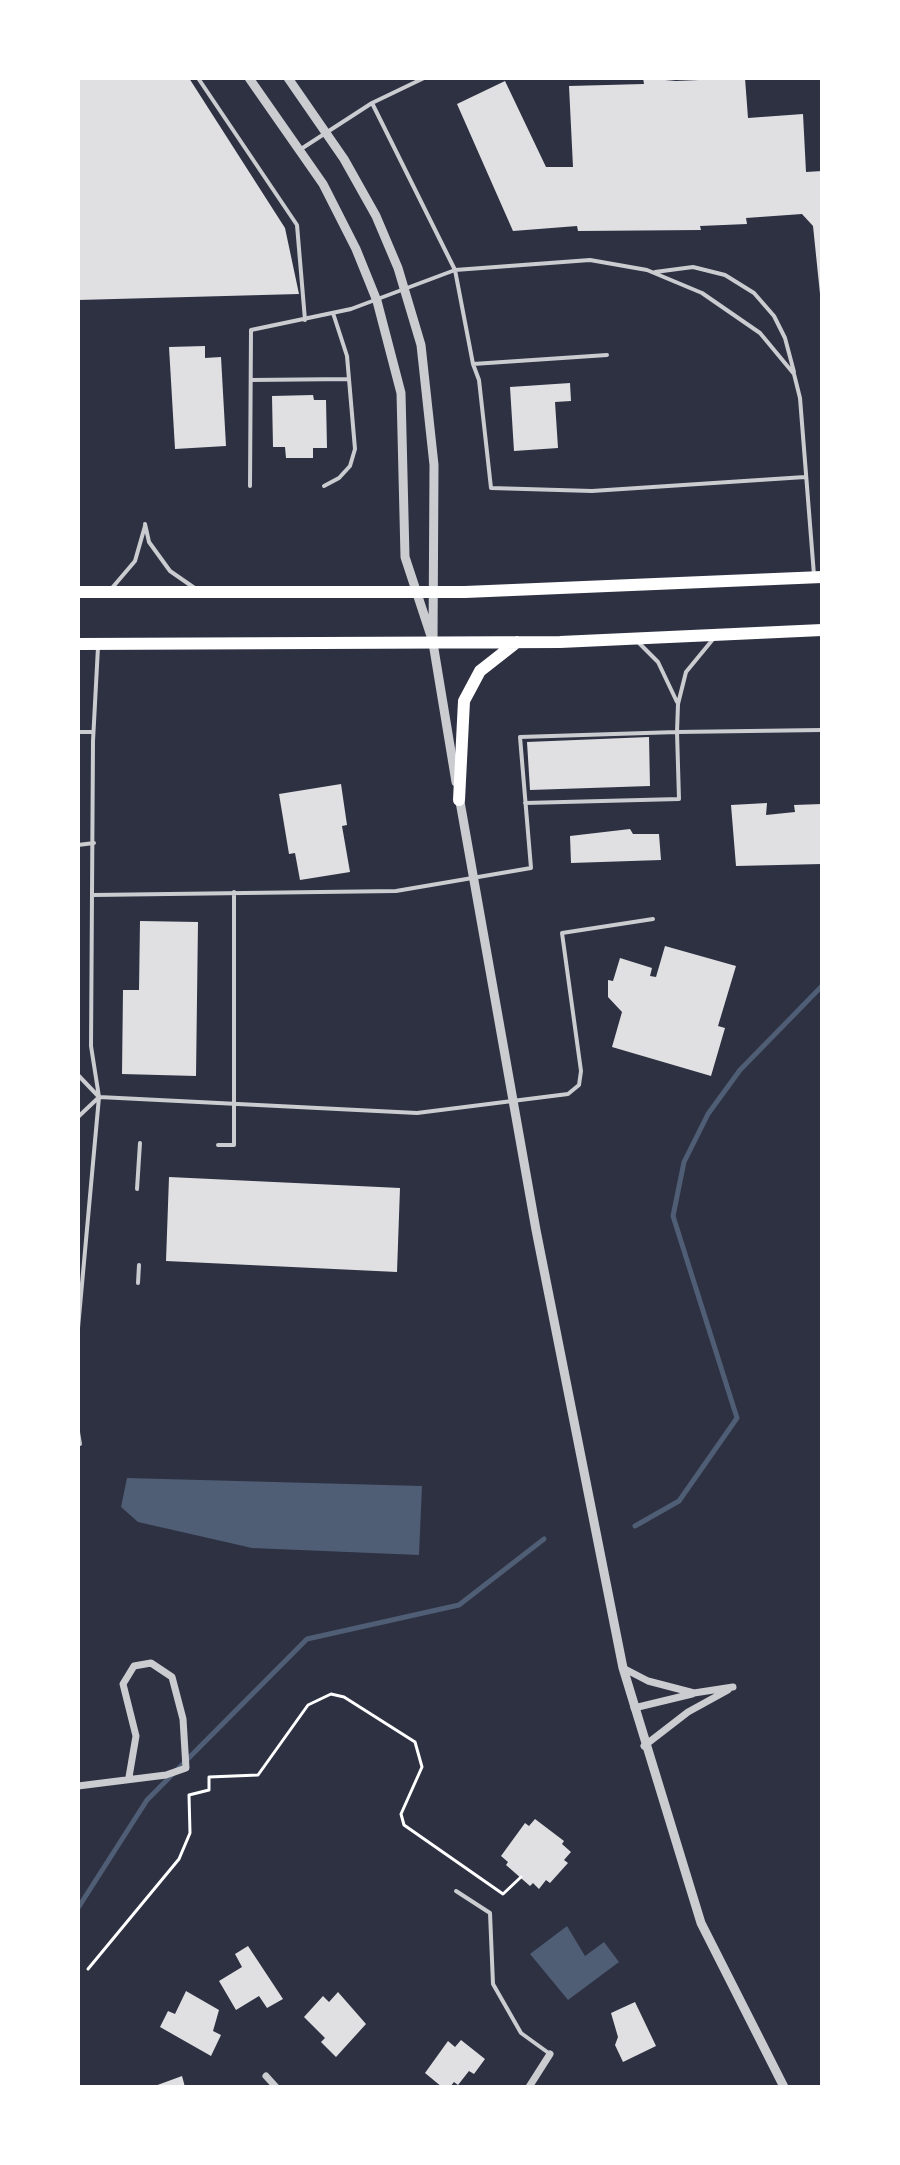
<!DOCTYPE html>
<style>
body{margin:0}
#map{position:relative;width:900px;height:2165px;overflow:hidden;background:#2d3142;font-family:"Golos Text",sans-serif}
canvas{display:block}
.frame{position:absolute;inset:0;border:80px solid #fff;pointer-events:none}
</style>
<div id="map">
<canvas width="900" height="2165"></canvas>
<div class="frame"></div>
</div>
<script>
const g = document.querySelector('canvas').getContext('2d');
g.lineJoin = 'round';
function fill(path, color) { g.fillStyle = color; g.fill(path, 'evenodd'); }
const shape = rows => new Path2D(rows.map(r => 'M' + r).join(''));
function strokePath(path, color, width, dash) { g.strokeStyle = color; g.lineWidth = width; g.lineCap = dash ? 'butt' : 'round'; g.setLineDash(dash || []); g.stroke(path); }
const water = shape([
 [127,1478,422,1486,419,1555,252,1548,138,1522,121,1507],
 [567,1926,585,1956,604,1942,619,1962,568,2000,530,1954]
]);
const stream = shape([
 [635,1526,679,1501,737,1418,673,1216,684,1162,708,1114,740,1070,822,986],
 [78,1908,147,1800,307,1639,459,1605,544,1539]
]);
const building = shape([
 [78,78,189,78,285,228,299,294,78,300],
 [643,78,676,81,745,78,748,118,803,114,806,172,822,171,822,313,813,226,802,214,746,218,747,224,700,226,701,230,578,231,577,226,513,231,457,104,505,81,546,167,573,167,569,86,644,84],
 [205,346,205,358,221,357,226,446,175,449,169,347],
 [570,383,571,401,555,402,558,448,514,451,510,387],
 [313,395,314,400,326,400,327,448,313,448,313,458,286,458,285,447,273,447,272,396],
 [649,737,650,786,530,790,527,742],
 [341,784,347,825,342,826,350,872,300,880,295,853,289,854,279,794],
 [767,803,766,815,795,812,794,805,822,804,822,864,736,866,731,805],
 [630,829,633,834,659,834,661,860,571,863,570,836],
 [140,921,198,922,196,1076,122,1074,123,990,139,990],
 [665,946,736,966,718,1026,725,1028,711,1076,612,1047,622,1012,608,997,608,980,613,981,620,958,652,968,650,976,656,977],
 [169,1177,400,1188,397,1272,166,1261],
 [535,1819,564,1841,562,1844,571,1852,564,1860,568,1863,550,1883,546,1880,539,1889,533,1883,530,1886,506,1865,508,1862,501,1856,525,1823,529,1826],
 [248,1946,283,1999,267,2008,259,1996,236,2010,219,1981,242,1967,235,1954],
 [186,1991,219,2010,213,2031,221,2035,211,2056,160,2027,168,2011,175,2014],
 [338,1992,366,2024,336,2057,321,2042,325,2038,304,2017,323,1996,329,2002],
 [635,2002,656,2046,623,2062,615,2045,618,2037,611,2013],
 [461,2040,485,2059,474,2074,469,2071,458,2085,454,2082,450,2087,442,2087,425,2073,448,2041,455,2047],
 [182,2076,185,2087,152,2087]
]);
const path = shape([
 [88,1969,179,1859,190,1833,189,1795,209,1790,209,1777,258,1775,308,1705,331,1694,344,1697,415,1742,422,1767,401,1814,404,1825,503,1894,521,1877]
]);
const service = shape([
 [198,78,297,225,305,320],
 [372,103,455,270,473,364,607,355],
 [301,149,372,103,424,78],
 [655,272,693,267,725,275,754,293,774,316,785,338,794,372],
 [473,364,479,380,491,488,592,491,805,477],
 [251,380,349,379],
 [250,486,251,330,351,309,455,270,590,260,647,270,702,293,760,333,794,374,800,398,814,575],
 [324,486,339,478,350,466,355,449,347,356,333,313],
 [145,524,149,542,170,571,196,589],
 [112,588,135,561,145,526],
 [639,643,658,662,677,702],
 [78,732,93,732],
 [525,803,679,799,677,732,822,730],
 [78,845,94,843],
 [93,895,396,891,531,868,520,737,677,732,678,704,686,672,714,638],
 [78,1075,99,1097,417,1113,568,1094,579,1085,581,1071,562,933,653,919],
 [78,1117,97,1099],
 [218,1145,234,1145,234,892],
 [137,1189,140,1143],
 [138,1283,139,1265],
 [78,1328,99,1097,91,1046,93,741,98,647],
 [78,1432,80,1444],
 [456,1891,490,1913,493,1984,521,2033,550,2054]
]);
const minor = shape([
 [623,1668,648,1681,694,1693,733,1687],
 [634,1708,692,1694],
 [644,1746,688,1712,728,1690],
 [78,1786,166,1775,186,1768,183,1719,172,1677,151,1663,134,1666,123,1684,136,1736,129,1777],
 [266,2076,276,2087],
 [529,2087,550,2054]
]);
const tertiary = shape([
 [249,78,323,184,356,249,377,301,401,393,405,557,431,636],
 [288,78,344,159,376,216,398,268,421,345,434,465,433,643,456,782],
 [459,796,536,1230,623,1668,701,1923,784,2087]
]);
const trunk = shape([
 [78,592,465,592,822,577],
 [78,644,560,642,822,630],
 [459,800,464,701,480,671,517,642]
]);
fill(water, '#4f5d75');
strokePath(stream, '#4f5d75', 5);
fill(building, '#e0e0e3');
strokePath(path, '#fff', 3);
strokePath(service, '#caccd0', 4);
strokePath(minor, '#caccd0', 7);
strokePath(tertiary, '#caccd0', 9);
strokePath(trunk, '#fff', 12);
</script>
